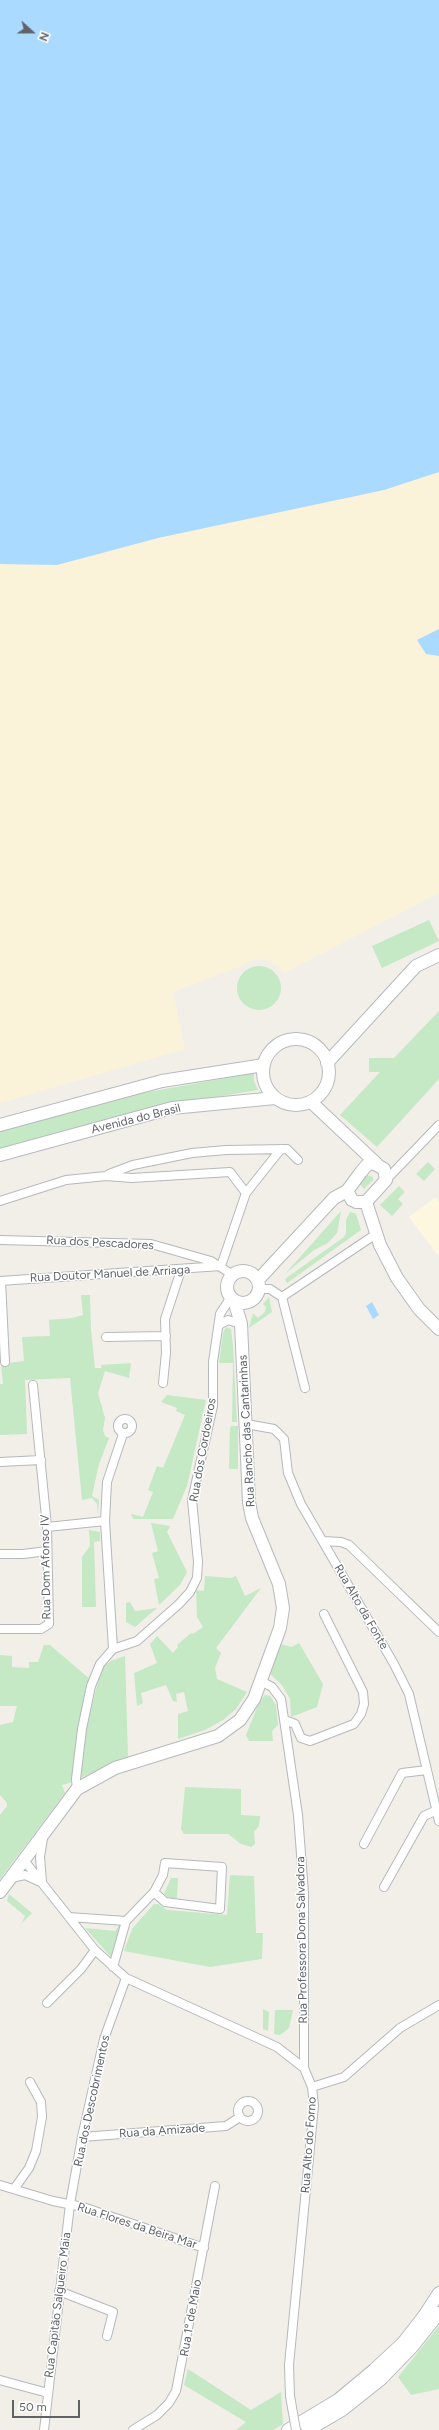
<!DOCTYPE html>
<meta charset="utf-8">
<style>
body{margin:0}
#map{position:relative;width:439px;height:2430px;overflow:hidden;background:#f1efe8;font-family:Figtree,sans-serif}
canvas{display:block}
.north{position:absolute;left:12px;top:12px;width:40px;height:40px;-webkit-text-stroke:3px #fff;paint-order:stroke;rotate:111deg;font-size:11px;font-weight:700;line-height:16px;text-align:center;color:#5f6368}
.north::after{content:'';display:block;margin:auto;width:14px;height:18px;background:#5f6368;clip-path:polygon(50% 0,100% 100%,50% 72%,0 100%)}
.scale{position:absolute;left:12px;top:2400px;width:68px;height:18px;box-sizing:border-box;border:2px solid #5f6368;border-top:0;padding-left:5px;font-size:12px;line-height:14px;white-space:nowrap;color:#5f6368;-webkit-text-stroke:3px #fff;paint-order:stroke}
</style>
<div id="map">
<canvas width="439" height="2430"></canvas>
<div class="north">N</div>
<div class="scale">50 m</div>
</div>
<script>
const g = document.querySelector('canvas').getContext('2d');
g.lineJoin = 'round';
function fill(path, color) { g.fillStyle = color; g.fill(path, 'evenodd'); }
const shape = rows => new Path2D(rows.map(r => 'M' + r).join(''));
function strokePath(path, color, width, dash) { g.strokeStyle = color; g.lineWidth = width; g.lineCap = dash ? 'butt' : 'round'; g.setLineDash(dash || []); g.stroke(path); }
function label(font, color, halo, rows, align = 'center') {
  g.font = font + ' Figtree,sans-serif'; g.lineWidth = 3; g.setLineDash([]); g.textBaseline = 'middle'; g.strokeStyle = halo; g.fillStyle = color; for (const [text, x, y, turn = 0] of rows) {
    g.save(); g.translate(x, y); g.rotate((+turn || 0) * Math.PI / 180); g.textAlign = isNaN(turn) ? turn : align; if (halo) g.strokeText(text, 0, 0); g.fillText(text, 0, 0); g.restore();
  }
}
const commercial = shape([
 [436,1197,439,1202,439,1257,409,1217]
]);
const green = shape([
 [429,920,439,941,382,968,372,946],
 '237 988a22 22 0 1 1 44 0a22 22 0 1 1-44 0Z',
 [439,1011,439,1079,377,1147,340,1115,380,1072,369,1072,369,1058,394,1058],
 [254,1073,254,1081,258,1090,149,1108,0,1149,0,1131,137,1094],
 [428,1162,435,1169,424,1181,416,1174],
 [367,1175,373,1177,373,1180,364,1189,360,1184],
 [399,1186,405,1192,398,1199,403,1204,392,1216,380,1205],
 [341,1211,337,1233,328,1243,314,1250,285,1274],
 [350,1212,356,1214,361,1230,287,1283,285,1279,344,1237,346,1233,346,1220],
 [81,1295,90,1295,91,1329,95,1368,102,1368,101,1365,131,1363,129,1378,105,1371,98,1393,105,1418,103,1430,105,1436,109,1438,99,1464,92,1496,99,1500,98,1516,97,1504,92,1498,82,1500,70,1378,25,1380,27,1434,0,1435,0,1384,3,1384,1,1364,24,1361,22,1337,50,1336,49,1320,72,1318,83,1315],
 [269,1297,272,1312,249,1328,253,1313,258,1318,265,1312,266,1307,263,1304],
 [226,1327,231,1329,233,1346,237,1422,232,1422,233,1363,219,1363,223,1333],
 [167,1395,206,1400,187,1486,173,1519,133,1519,131,1514,143,1517,153,1492,148,1490,157,1466,163,1468,185,1415,176,1411,177,1408,161,1402],
 [231,1426,238,1426,238,1469,229,1469,230,1429],
 [151,1523,170,1526,167,1532,187,1572,180,1585,159,1605,154,1579,159,1578,152,1553,158,1551],
 [89,1530,100,1532,100,1541,94,1542,96,1607,82,1607,82,1557,90,1546],
 [205,1576,231,1578,236,1576,245,1596,261,1588,216,1648,221,1653,215,1668,217,1679,247,1692,236,1709,223,1720,205,1730,178,1739,178,1714,188,1711,184,1692,176,1694,177,1702,173,1701,166,1685,141,1693,143,1703,137,1706,134,1673,157,1663,150,1644,157,1636,173,1653,178,1647,177,1645,191,1633,193,1634,203,1627,197,1617,196,1590,204,1591],
 [130,1602,135,1611,157,1608,135,1627,126,1622,126,1603],
 [299,1643,323,1684,317,1707,291,1717,290,1699,282,1685,270,1674,280,1644,292,1647],
 [44,1645,50,1645,91,1680,73,1782,62,1785,65,1793,0,1879,0,1815,7,1806,7,1803,0,1795,0,1725,13,1722,17,1706,0,1706,0,1655,12,1656,12,1667,29,1668,29,1662,38,1662],
 [125,1656,128,1757,80,1778,82,1747,101,1669,111,1661],
 [265,1695,270,1696,276,1705,278,1725,272,1731,273,1741,249,1741,246,1735,260,1700],
 [185,1787,241,1789,241,1815,260,1816,259,1826,254,1832,255,1844,251,1847,241,1844,228,1834,184,1834,181,1829],
 [230,1875,254,1876,256,1933,263,1933,262,1959,210,1967,124,1951,132,1929,154,1904,158,1904,167,1910,227,1915],
 [171,1878,178,1878,177,1898,169,1898,164,1894],
 [9,1894,32,1913,21,1924,25,1916,7,1901],
 [120,1924,122,1924,112,1958,85,1928,115,1931],
 [263,2009,269,2012,268,2031,263,2029],
 [275,2010,293,2010,289,2028,280,2035,274,2034],
 [439,2326,439,2389,411,2395,398,2377],
 [188,2369,251,2410,281,2392,283,2424,273,2430,236,2430,246,2422,184,2385]
]);
const sand = shape([
 [439,472,439,893,284,973,280,968,267,960,252,960,239,967,173,992,185,1049,0,1103,0,564,57,565,158,538,384,490]
]);
const water = shape([
 [0,0,439,0,439,472,384,490,158,538,57,565,0,564],
 [439,629,439,656,426,654,417,640],
 [372,1302,379,1315,373,1319,366,1306]
]);
const street = shape([
 [109,1174,133,1165,192,1153,226,1150,287,1149,298,1160],
 [386,1180,439,1125],
 [0,1201,66,1180,106,1176,132,1178,230,1172,246,1193],
 [0,1240,151,1244,211,1261,233,1275],
 [221,1266,246,1193,281,1149],
 [0,1281,221,1266],
 [1,1281,5,1362],
 [259,1289,270,1289,282,1297,305,1388],
 [282,1297,376,1234],
 [219,1325,228,1320,241,1324],
 [106,1337,166,1336],
 [163,1383,166,1353,165,1319,181,1270],
 '118 1426a7 7 0 1 1 14 0a7 7 0 1 1-14 0Z',
 [246,1424,274,1429,284,1439,288,1473,301,1504,394,1664,409,1694,439,1821],
 [0,1462,41,1460],
 [47,1527,105,1521],
 [323,1541,341,1542,349,1545,439,1632],
 [0,1554,23,1554,47,1551],
 [0,1629,41,1629,49,1624,47,1527,33,1385],
 [113,1649,105,1521,107,1482,123,1434],
 [261,1681,272,1687,281,1699,298,1815,304,1893,304,2068],
 [285,1720,295,1724,301,1738,310,1741,354,1724,361,1714,364,1704,363,1692,324,1614],
 [77,1789,76,1779,82,1729,91,1686,100,1664,113,1649,137,1641,179,1604,190,1592,197,1578,198,1562,192,1500,213,1406,213,1362,220,1314,231,1297],
 [364,1844,402,1773,427,1770],
 [23,1859,95,1950,126,1978,277,2047,304,2068,312,2087,314,2106,289,2365,290,2396],
 [11,1878,25,1875,40,1882],
 [42,1882,40,1857,43,1838],
 [384,1887,424,1816,437,1810],
 [69,1917,126,1921],
 [113,1967,126,1921,154,1892,163,1875,165,1863,222,1867,220,1909,165,1902,154,1892],
 [47,2003,81,1969,95,1950],
 [312,2087,344,2077,400,2028,439,2005],
 '238 2111a10 10 0 1 1 20 0a10 10 0 1 1-20 0Z',
 [82,2137,226,2126,240,2117],
 [0,2185,53,2201,83,2207,204,2248],
 [14,2189,29,2168,36,2151,42,2117,41,2102,30,2082],
 [59,2291,113,2312,107,2336],
 [0,2380,48,2393],
 [44,2430,70,2204,82,2137,104,2039,126,1978],
 [133,2430,157,2415,169,2403,176,2391,215,2186]
]);
const secondary = shape([
 '263 1072a33 33 0 1 1 66 0a33 33 0 1 1-66 0Z',
 [327,1063,416,966,439,955],
 [311,1102,377,1164],
 [0,1125,162,1081,264,1065],
 [0,1155,172,1108,275,1098],
 [373,1163,384,1169,386,1180,366,1202,356,1202,352,1200,347,1191,361,1172,367,1165,373,1163],
 [366,1202,380,1245,397,1278,419,1309,439,1329],
 '227 1287a16 16 0 1 1 32 0a16 16 0 1 1-32 0Z',
 [258,1280,334,1198,347,1191],
 [0,1892,77,1789,115,1768,218,1736,240,1720,254,1699,280,1628,283,1608,279,1584,252,1518,249,1502,241,1324,234,1300],
 [288,2430,338,2400,374,2370,403,2343,424,2316,439,2293],
 [308,2430,342,2410,381,2379,412,2347,439,2313]
]);
const streetBridge = shape([
 [290,2396,296,2430]
]);
const streetNames = [
 ["Avenida do Brasil",136,1119,-14],
 ["Rua dos Pescadores",100,1243,3],
 ["Rua Doutor Manuel de Arriaga",110,1274,-3],
 ["Rua Rancho das Cantarinhas",247,1431,-93],
 ["Rua dos Cordoeiros",203,1450,-80],
 ["Rua Dom Afonso IV",46,1567,-91],
 ["Rua Alto da Fonte",361,1607,60],
 ["Rua Professora Dona Salvadora",302,1940,-91],
 ["Rua dos Descobrimentos",92,2101,-78],
 ["Rua da Amizade",162,2131,-4],
 ["Rua Alto do Forno",309,2145,-86],
 ["Rua Flores da Beira Mar",137,2226,18],
 ["Rua Capitão Salgueiro Maia",58,2305,-83],
 ["Rua 1º de Maio",191,2318,-80]
];
fill(commercial, '#fef7e0');
fill(green, '#c5e8c5');
fill(sand, '#fbf3d9');
fill(water, '#aadaff');
strokePath(street, '#b5b8bc', 10);
strokePath(secondary, '#b6babf', 14);
strokePath(street, '#fff', 8);
strokePath(secondary, '#fff', 12);
strokePath(streetBridge, '#b5b8bc', 10, []);
strokePath(streetBridge, '#fff', 8);
label('12px', '#5f6368', '#fff', streetNames);
</script>
